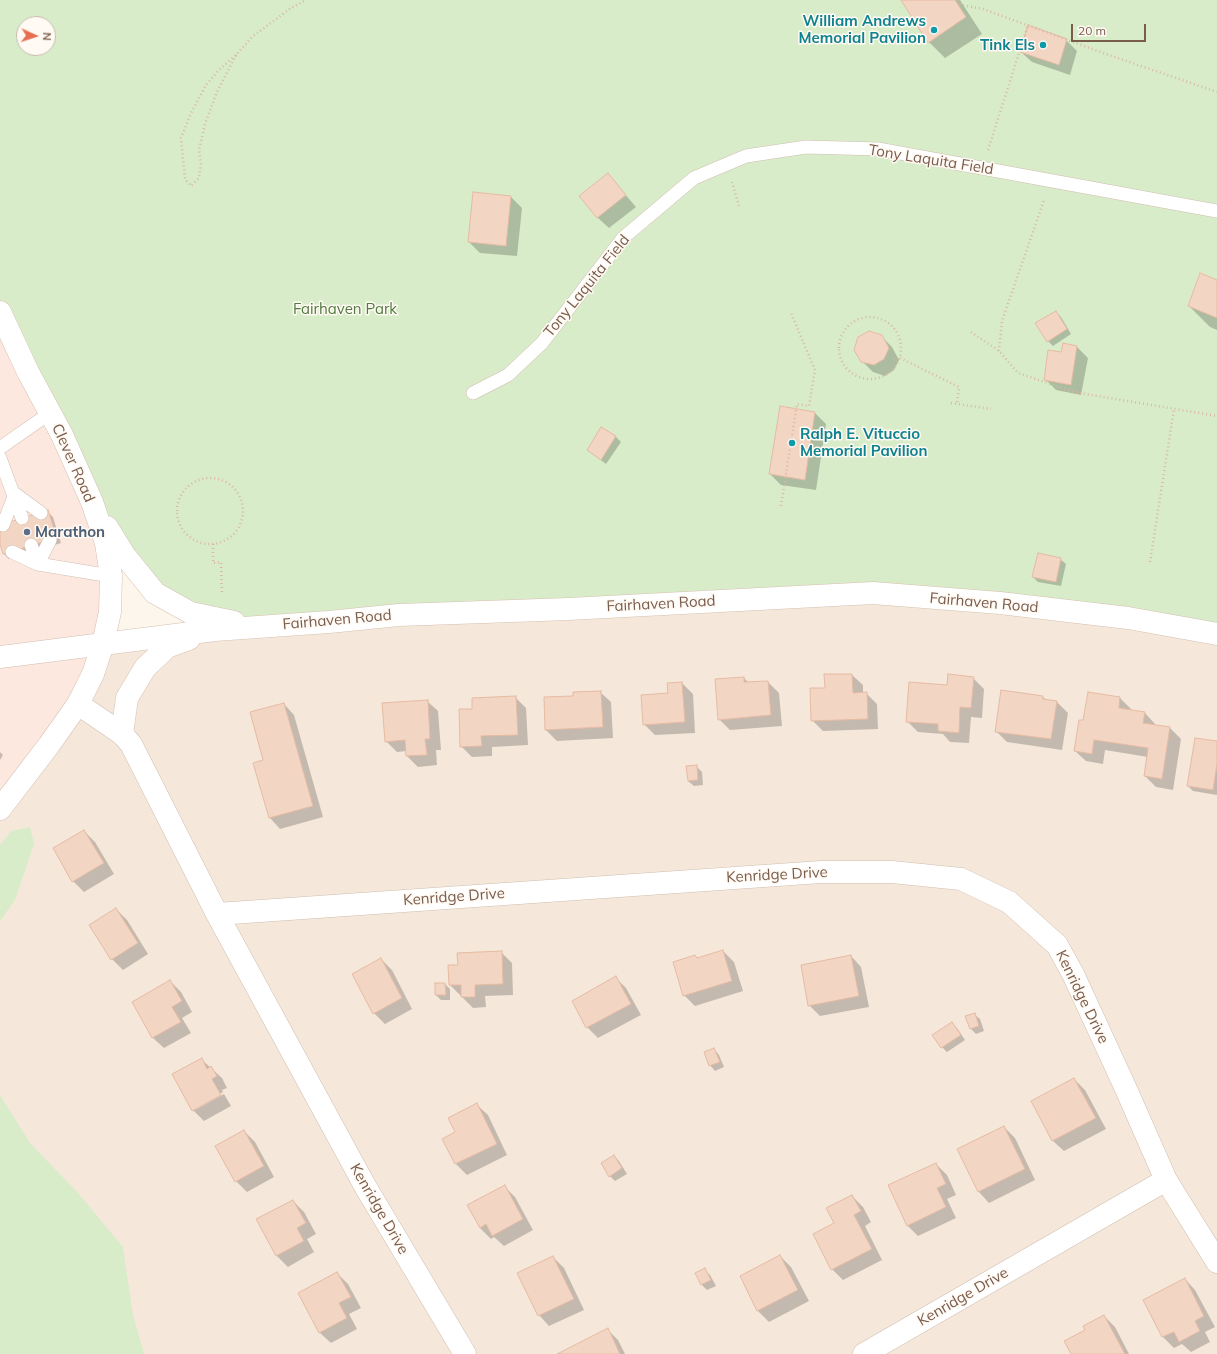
<!DOCTYPE html>
<style>
body{margin:0}
#map{position:relative;width:1217px;height:1354px;overflow:hidden;background:#fdf6ec;font-family:Mulish,sans-serif}
canvas{display:block}
.north{position:absolute;left:16px;top:16px;width:40px;height:40px;box-sizing:border-box;background:#fffaf3;border:1px solid #cabbb1;border-radius:50%;rotate:93deg;font-size:11px;font-weight:700;line-height:16px;text-align:center;color:#7a5c4d}
.north::after{content:'';display:block;margin:auto;width:14px;height:18px;background:#e76f51;clip-path:polygon(50% 0,100% 100%,50% 72%,0 100%)}
.scale{position:absolute;left:1071px;top:24px;width:75px;height:18px;box-sizing:border-box;border:2px solid #7a5c4d;border-top:0;padding-left:5px;font-size:12px;line-height:14px;white-space:nowrap;color:#7a5c4d;-webkit-text-stroke:3px #fffaf3;paint-order:stroke}
</style>
<div id="map">
<canvas width="1217" height="1354"></canvas>
<div class="north">N</div>
<div class="scale">20 m</div>
</div>
<script>
const g = document.querySelector('canvas').getContext('2d');
g.lineJoin = 'round';
function fill(path, color) { g.fillStyle = color; g.fill(path, 'evenodd'); }
const shape = rows => new Path2D(rows.map(r => 'M' + r).join(''));
function strokePath(path, color, width, dash) { g.strokeStyle = color; g.lineWidth = width; g.lineCap = dash ? 'butt' : 'round'; g.setLineDash(dash || []); g.stroke(path); }
function label(font, color, halo, rows, align = 'center') {
  g.font = font + ' Mulish,sans-serif'; g.lineWidth = 3; g.setLineDash([]); g.textBaseline = 'middle'; g.strokeStyle = halo; g.fillStyle = color; for (const [text, x, y, turn = 0] of rows) {
    g.save(); g.translate(x, y); g.rotate((+turn || 0) * Math.PI / 180); g.textAlign = isNaN(turn) ? turn : align; if (halo) g.strokeText(text, 0, 0); g.fillText(text, 0, 0); g.restore();
  }
}
const residential = shape([
 [873,593,1217,634,1217,1354,0,1354,0,809,103,644]
]);
const commercial = shape([
 [0,312,106,543,103,644,0,809]
]);
const green = shape([
 [0,0,1217,0,1217,634,962,600,257,626,191,613,125,556,0,312],
 [24,24,48,24,48,48,24,48],
 [30,827,34,844,15,900,0,921,0,845,11,831],
 [0,1095,30,1143,78,1193,123,1247,133,1315,144,1354,0,1354]
]);
const shadow = shape([
 [903,0,960,0,982,34,945,58,929,42],
 [1066,40,1077,51,1070,75,1032,62,1021,52],
 [618,186,636,207,609,228,598,218,581,197],
 [511,197,522,208,517,256,480,253,469,242],
 [1217,281,1217,330,1210,327,1189,306],
 [1056,312,1061,317,1071,334,1053,346,1048,341],
 [881,336,892,347,899,360,894,370,885,376,873,372,862,361],
 [1077,347,1088,358,1081,395,1056,390,1045,379,1062,354],
 [781,407,815,413,826,424,816,490,781,485,770,474],
 [601,428,616,437,621,442,606,464,588,450],
 [48,512,53,517,61,543,9,559,4,554,0,541],
 [1060,559,1066,564,1061,586,1038,582,1033,577],
 [852,675,863,685,863,693,866,693,877,704,878,729,823,731,812,720,826,689],
 [744,678,749,683,768,682,779,693,782,726,730,730,719,719],
 [973,678,984,689,982,718,971,717,969,743,950,742,943,734,918,732,907,721,948,686],
 [682,683,693,694,695,733,655,735,644,724],
 [600,692,611,702,613,738,557,741,546,730,574,697],
 [515,697,526,708,528,745,492,747,492,756,472,757,461,746,473,710],
 [1043,697,1046,700,1057,702,1068,713,1062,750,1007,742,996,731],
 [1120,698,1131,709,1130,710,1145,713,1155,724,1155,726,1170,728,1181,739,1173,790,1156,787,1145,776,1148,757,1105,750,1103,764,1086,761,1075,751,1084,721],
 [427,701,438,711,441,750,436,750,437,765,418,767,407,756,406,751,397,752,386,741],
 [284,704,294,715,323,817,280,829,270,818,264,761],
 [1217,742,1217,795,1193,791,1188,786],
 [0,752,3,755,0,760],
 [696,766,702,772,703,785,694,786,688,781],
 [84,831,95,842,114,874,84,892,73,881],
 [116,909,127,920,148,954,123,970,112,959,91,926],
 [723,951,734,962,743,991,695,1006,684,995,695,956,698,959],
 [501,952,512,963,513,995,485,996,486,1007,473,1008,450,985,459,966],
 [851,956,861,967,869,1007,820,1016,809,1005],
 [381,959,392,970,412,1009,385,1024,374,1013],
 [616,978,626,988,641,1015,598,1038,587,1027],
 [170,981,181,992,192,1012,182,1018,191,1033,164,1048,153,1038],
 [436,984,445,984,450,989,450,1000,441,1000,436,995],
 [974,1014,980,1019,984,1031,976,1034,971,1029],
 [952,1023,957,1028,965,1040,947,1052,942,1047],
 [714,1049,719,1055,724,1067,715,1071,710,1065],
 [201,1059,222,1078,227,1088,222,1090,223,1092,195,1108,195,1110,224,1094,231,1106,204,1121,193,1110],
 [1074,1079,1085,1090,1106,1129,1064,1151,1053,1141],
 [477,1105,488,1115,507,1155,467,1175,456,1164,444,1139,456,1133],
 [1004,1127,1015,1138,1035,1180,989,1203,979,1192,958,1150],
 [244,1131,255,1142,274,1177,247,1192,236,1181],
 [614,1156,619,1161,627,1174,615,1181,610,1176],
 [936,1164,947,1175,956,1195,947,1199,956,1218,918,1236,907,1225],
 [504,1186,515,1197,533,1230,504,1246,494,1237,491,1239,480,1228],
 [852,1196,863,1207,871,1222,865,1226,882,1260,843,1280,832,1269,835,1223],
 [293,1201,304,1212,316,1234,307,1239,314,1252,288,1267,277,1256,258,1220],
 [780,1256,791,1267,809,1301,769,1322,758,1311,741,1276],
 [553,1257,564,1268,584,1310,549,1326,539,1315],
 [705,1270,710,1275,716,1286,707,1290,702,1285,697,1273],
 [337,1273,348,1284,361,1308,349,1314,357,1329,331,1343,320,1333,299,1294],
 [1185,1279,1195,1290,1215,1327,1205,1332,1210,1342,1191,1352,1182,1344,1174,1348,1163,1337,1144,1301],
 [1104,1316,1115,1327,1129,1354,1072,1354],
 [608,1330,618,1340,625,1354,559,1354]
]);
const building = shape([
 [901,0,955,0,966,17,928,43,901,0],
 [1028,25,1067,39,1059,65,1020,52,1028,25],
 [608,173,626,195,597,218,579,196,608,173],
 [473,192,511,196,506,246,468,242,473,192],
 [1200,273,1217,280,1217,318,1188,306,1200,273],
 [1056,311,1067,329,1047,342,1035,323,1056,311],
 [869,331,882,335,889,348,884,359,874,365,861,362,854,350,858,337,869,331],
 [1063,343,1077,346,1071,385,1044,380,1048,350,1061,352,1063,343],
 [780,406,815,412,805,480,769,474,780,406],
 [601,427,616,436,601,460,587,450,601,427],
 [48,510,57,538,3,554,0,544,0,525,48,510],
 [1038,553,1061,558,1056,582,1032,577,1038,553],
 [824,674,852,674,853,693,867,692,868,719,811,721,810,688,825,688,824,674],
 [948,674,974,677,971,708,960,707,959,733,938,731,938,724,906,722,909,682,947,685,948,674],
 [744,677,744,682,768,681,771,715,718,720,715,679,744,677],
 [682,682,685,722,643,725,641,695,668,693,667,683,682,682],
 [1001,690,1043,696,1043,699,1057,701,1051,739,995,732,1001,690],
 [601,691,603,727,545,730,544,697,573,696,573,692,601,691],
 [1088,692,1120,697,1119,708,1145,712,1143,723,1170,727,1162,779,1144,776,1148,748,1094,740,1092,754,1074,751,1079,720,1083,720,1088,692],
 [516,696,518,735,481,736,482,746,460,747,459,709,472,709,472,698,516,696],
 [428,700,430,739,425,739,427,755,406,756,405,740,385,742,382,703,428,700],
 [284,703,313,806,269,818,253,763,263,760,250,712,284,703],
 [1195,738,1217,741,1217,764,1213,790,1187,786,1195,738],
 [697,765,698,780,688,781,686,766,697,765],
 [84,830,104,863,72,882,53,848,84,830],
 [116,908,138,943,111,960,89,925,116,908],
 [723,950,732,981,683,996,673,962,695,955,697,958,723,950],
 [502,951,503,984,475,985,475,997,461,997,461,985,449,985,448,965,458,965,457,953,502,951],
 [851,955,859,996,808,1006,801,965,851,955],
 [381,958,402,998,373,1014,352,974,381,958],
 [616,976,631,1004,586,1028,572,1001,616,976],
 [170,980,182,1001,172,1007,181,1022,152,1038,132,1002,170,980],
 [435,983,445,983,446,995,435,995,435,983],
 [975,1013,979,1026,970,1029,965,1016,975,1013],
 [952,1022,961,1035,941,1048,932,1035,952,1022],
 [714,1048,720,1062,709,1066,704,1052,714,1048],
 [202,1058,207,1069,211,1066,217,1076,212,1079,221,1095,192,1111,172,1074,202,1058],
 [1074,1078,1096,1118,1052,1141,1031,1101,1074,1078],
 [477,1103,497,1144,455,1164,442,1139,455,1132,448,1118,477,1103],
 [1004,1126,1025,1169,978,1192,957,1149,1004,1126],
 [244,1130,264,1166,235,1182,215,1146,244,1130],
 [614,1155,622,1168,609,1177,601,1163,614,1155],
 [936,1163,946,1184,937,1188,946,1207,907,1226,888,1185,936,1163],
 [505,1185,523,1219,492,1236,486,1224,480,1228,467,1205,505,1185],
 [852,1195,861,1211,854,1215,872,1249,831,1270,813,1234,834,1223,826,1208,852,1195],
 [293,1200,306,1223,297,1228,304,1241,276,1256,256,1219,293,1200],
 [780,1255,798,1290,757,1311,740,1276,780,1255],
 [553,1256,574,1299,538,1316,517,1273,553,1256],
 [705,1268,711,1280,701,1285,695,1273,705,1268],
 [337,1272,351,1297,339,1303,347,1318,319,1333,298,1293,337,1272],
 [1185,1278,1204,1316,1195,1321,1200,1331,1179,1342,1174,1332,1162,1337,1143,1300,1185,1278],
 [1104,1315,1125,1354,1071,1354,1064,1341,1085,1330,1083,1326,1104,1315],
 [608,1328,620,1354,557,1354,608,1328]
]);
const path = shape([
 [958,0,961,5,983,9,1106,54,1217,92],
 [236,55,217,92,205,124,199,150,201,164,199,178,191,186,185,179,181,138,191,113,206,85,218,71,236,55,252,37,291,8,306,0],
 [988,150,1028,25],
 [732,182,739,206],
 '839 348a31 31 0 1 1 62 0a31 31 0 1 1-62 0Z',
 [971,332,999,351,1018,373,1074,392,1217,416],
 [999,351,1002,321,1044,200],
 [900,358,959,387,957,404],
 [951,403,991,409],
 '177 511a33 33 0 1 1 66 0a33 33 0 1 1-66 0Z',
 [781,506,797,404,809,406,815,370,791,313],
 [213,544,213,563,221,562,222,595],
 [1150,562,1174,409]
]);
const lane = shape([
 [473,393,508,375,542,343,623,238,694,178,746,156,806,147,878,149,1217,211],
 [0,448,50,413],
 [0,458,22,518],
 [3,525,15,494,41,513],
 [31,545,38,564,111,576],
 [12,552,38,564,50,540]
]);
const street = shape([
 [0,657,103,644],
 [78,704,122,734,131,744,217,914,365,1186,465,1354],
 [217,914,821,872,892,872,961,879,1009,902,1057,945,1073,974,1126,1089,1166,1180,1217,1262],
 [864,1354,1166,1180]
]);
const secondary = shape([
 [0,312,28,372,62,435,92,502,106,543,111,576,110,612,103,644,93,674,78,704,49,745,0,809],
 [107,527,125,556,155,593,191,613,234,622],
 [103,644,215,630,329,622,399,615,569,609,873,593,1000,603,1128,618,1217,634],
 [122,734,127,698,145,668,167,647,189,639]
]);
const markers = [
 [934,30,4,"#0f9aa8"],
 [1043,45,4,"#0f9aa8"],
 [792,443,4,"#0f9aa8"],
 [27,532,4,"#5c6f8a"]
];
const cultureNames = [
 ["William Andrews",926,21],
 ["Memorial Pavilion",926,38],
 ["Tink Els",1035,45],
 ["Ralph E. Vituccio",800,434,"left"],
 ["Memorial Pavilion",800,451,"left"]
];
const streetNames = [
 ["Tony Laquita Field",931,160,9],
 ["Tony Laquita Field",587,286,-51],
 ["Clever Road",73,463,66],
 ["Fairhaven Road",984,603,5],
 ["Fairhaven Road",661,604,-3],
 ["Fairhaven Road",337,620,-5],
 ["Kenridge Drive",777,875,-3],
 ["Kenridge Drive",454,897,-4],
 ["Kenridge Drive",1082,997,64],
 ["Kenridge Drive",379,1209,60],
 ["Kenridge Drive",963,1297,-30]
];
const parkNames = [
 ["Fairhaven Park",345,309]
];
const serviceNames = [
 ["Marathon",35,532]
];
fill(residential, '#f5e8da');
fill(commercial, '#fde8e0');
fill(green, '#d8ecc9');
fill(shadow, '#0003');
fill(building, '#f3d5c3');
strokePath(building, '#e6bba3', 1);
strokePath(lane, '#d1beb0', 14);
strokePath(street, '#d1beb0', 23);
strokePath(secondary, '#d6c0b0', 23);
strokePath(path, '#d9b8a5', 2.5, [1, 3]);
strokePath(lane, '#fff', 13);
strokePath(street, '#fff', 22);
strokePath(secondary, '#fff', 22);
for (const [x, y, r, color] of markers) { const dot = new Path2D(); dot.arc(x, y, r, 0, 2 * Math.PI); g.fillStyle = color; g.fill(dot); strokePath(dot, '#fffaf3', 1.5); }
label('bold 15px', '#0d838f', '#fffaf3', cultureNames, 'right');
label('15px', '#7a5c4d', '#fffaf3', streetNames);
label('15px', '#537a41', '#fffaf3', parkNames);
label('bold 15px', '#4e5e75', '#fffaf3', serviceNames, 'left');
</script>
